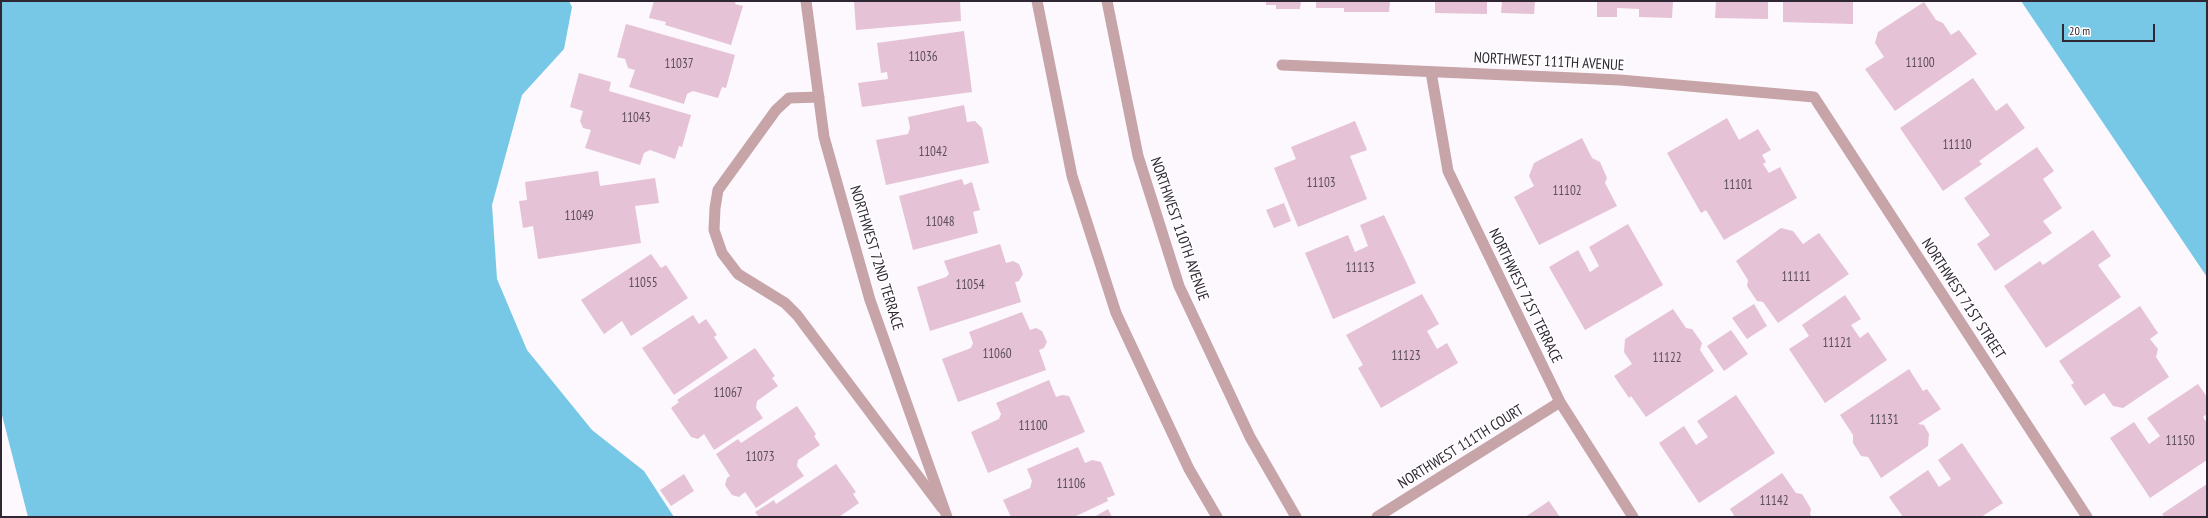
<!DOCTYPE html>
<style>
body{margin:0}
#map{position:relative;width:2208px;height:518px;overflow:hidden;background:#fcf8fe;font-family:"PT Sans Narrow",sans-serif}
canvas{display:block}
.frame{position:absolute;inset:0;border:2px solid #2f2733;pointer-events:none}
.scale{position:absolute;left:2062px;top:24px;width:93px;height:18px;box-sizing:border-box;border:2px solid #2f2733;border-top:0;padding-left:5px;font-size:12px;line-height:14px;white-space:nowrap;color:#2f2733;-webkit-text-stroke:3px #fff;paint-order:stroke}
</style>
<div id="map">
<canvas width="2208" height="518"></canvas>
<div class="frame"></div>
<div class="scale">20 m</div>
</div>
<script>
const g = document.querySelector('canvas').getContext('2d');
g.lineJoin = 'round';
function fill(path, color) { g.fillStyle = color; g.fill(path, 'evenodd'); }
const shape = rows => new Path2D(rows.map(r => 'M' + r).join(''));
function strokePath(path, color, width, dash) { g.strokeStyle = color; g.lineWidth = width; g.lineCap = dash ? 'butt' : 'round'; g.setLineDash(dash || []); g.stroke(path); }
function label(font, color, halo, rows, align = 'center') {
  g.font = font + ' "PT Sans Narrow",sans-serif'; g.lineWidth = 3; g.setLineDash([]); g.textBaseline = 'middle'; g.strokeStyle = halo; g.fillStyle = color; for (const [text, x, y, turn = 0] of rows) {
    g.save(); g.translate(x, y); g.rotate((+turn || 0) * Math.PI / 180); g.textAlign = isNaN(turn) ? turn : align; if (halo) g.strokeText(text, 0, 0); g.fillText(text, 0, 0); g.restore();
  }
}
const water = shape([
 [1,1,569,1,572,7,564,49,522,95,492,205,497,279,527,350,592,430,644,471,674,517,28,517,1,411],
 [2021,1,2207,1,2207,277]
]);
const building = shape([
 [654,1,736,1,735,4,743,6,731,45,665,25,666,22,649,18],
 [854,1,960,1,961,21,856,30],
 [1266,1,1301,1,1300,9,1276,9,1276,5,1266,5],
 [1316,1,1390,1,1389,12,1344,12,1344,8,1316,8],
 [1435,1,1487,1,1487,14,1435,13],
 [1502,1,1535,1,1534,14,1501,13],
 [1597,1,1673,1,1672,18,1639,17,1639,9,1617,8,1617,17,1597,17],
 [1716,1,1768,1,1768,19,1715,18],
 [1783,1,1853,1,1853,24,1783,22],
 [1924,2,1936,20,1943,23,1951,35,1959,30,1977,54,1895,111,1865,69,1884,57,1875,43,1878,32],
 [626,24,735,55,726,88,722,87,718,98,693,91,687,94,684,104,629,87,635,70,628,68,625,59,617,57],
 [964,31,972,92,862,107,858,83,888,79,887,72,881,73,877,43],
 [579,73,611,82,609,91,691,115,682,147,679,146,675,159,650,150,644,153,640,165,585,148,591,130,583,128,580,121,583,111,570,107],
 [1973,78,1996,111,2007,103,2025,128,1979,161,1982,164,1943,191,1900,128],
 [964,105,967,122,975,121,982,128,989,163,886,185,876,140,908,134,910,128,908,117],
 [1727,118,1739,140,1758,129,1771,150,1762,155,1766,162,1763,164,1769,173,1780,167,1797,198,1724,240,1706,210,1701,213,1667,153],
 [1355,121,1367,150,1350,156,1367,199,1298,227,1274,168,1296,159,1291,147],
 [1582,138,1592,158,1600,162,1607,178,1605,183,1617,206,1539,245,1514,197,1534,186,1529,176,1534,163],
 [2037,147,2054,171,2043,179,2062,208,2043,221,2052,233,1995,271,1977,244,1990,235,1964,198],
 [598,171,600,186,655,178,659,203,635,206,641,243,538,259,533,226,523,228,519,201,527,200,525,182],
 [962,179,964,185,972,182,980,210,973,212,978,233,913,250,899,196],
 [1284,203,1291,221,1274,228,1266,210],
 [1384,215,1416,283,1333,319,1305,253,1348,235,1355,252,1368,246,1360,225],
 [1628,224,1663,285,1585,330,1549,267,1578,250,1590,272,1599,266,1589,247],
 [1781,228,1793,231,1803,244,1819,233,1849,274,1778,323,1763,302,1757,301,1747,286,1748,280,1736,261],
 [2093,230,2111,256,2098,265,2121,297,2046,348,2004,286,2040,261,2043,265],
 [1000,244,1006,263,1013,261,1019,264,1023,274,1019,281,1015,282,1021,302,930,331,917,287,946,277,949,274,944,261],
 [651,254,661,268,666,265,688,298,631,336,622,321,604,334,581,300],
 [1422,294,1439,324,1427,331,1437,349,1447,343,1458,363,1381,408,1358,368,1363,365,1346,335],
 [1845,295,1861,319,1851,325,1860,338,1868,332,1887,360,1825,403,1789,349,1809,336,1802,325],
 [1754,304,1767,326,1747,339,1732,318],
 [2140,306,2158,333,2150,339,2158,349,2156,357,2169,377,2123,408,2113,406,2104,393,2085,406,2071,385,2074,383,2059,361],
 [1673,309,1686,328,1692,329,1702,343,1700,350,1714,371,1646,417,1631,396,1629,398,1614,376,1632,364,1624,352,1625,339],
 [1022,312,1030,330,1036,328,1042,331,1047,342,1044,348,1039,350,1046,370,958,402,942,359,971,348,973,343,969,332],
 [693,315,699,324,706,319,717,335,714,337,728,358,674,395,642,348],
 [1731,330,1748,354,1724,371,1707,346],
 [755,348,775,376,772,378,778,386,757,401,756,408,763,418,714,450,704,434,698,439,691,437,671,408,679,402,677,400],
 [1909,369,1923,391,1927,389,1941,409,1918,424,1924,425,1929,434,1928,446,1881,478,1868,457,1861,456,1853,443,1853,435,1840,415],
 [1049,380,1056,397,1062,395,1069,396,1085,432,988,473,971,432,999,419,1001,414,996,403],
 [2198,384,2207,397,2207,414,2203,417,2207,423,2207,460,2150,498,2110,438,2134,422,2149,444,2160,436,2147,418],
 [1736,395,1775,453,1699,503,1659,443,1684,426,1696,445,1708,437,1697,421],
 [797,406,816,434,814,436,820,445,798,460,797,466,804,476,756,508,745,492,739,497,732,495,725,485,727,478,730,476,716,454,738,439,741,443],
 [1962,443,2003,503,1981,517,1903,517,1889,497,1928,470,1939,487,1951,479,1938,460],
 [1078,447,1085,463,1092,460,1101,462,1115,495,1107,498,1108,501,1074,517,1011,517,1003,500,1030,488,1032,481,1027,469],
 [836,464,856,492,853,494,859,503,839,517,759,517,755,512,774,500,776,504],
 [1782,473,1796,493,1802,494,1811,509,1810,514,1812,517,1735,517,1730,509],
 [684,474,694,491,671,506,660,490],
 [2207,484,2207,517,2164,517,2162,514],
 [1549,501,1560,517,1525,517],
 [1108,509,1112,517,1094,517]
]);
const service = shape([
 [819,97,789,98,776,110,718,190,715,208,714,230,722,253,738,274,785,303,797,315,942,508]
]);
const minor = shape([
 [806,1,824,137,870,300,947,517],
 [1037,1,1072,176,1116,313,1189,469,1217,517],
 [1107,1,1138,156,1179,286,1250,437,1296,517],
 [1282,65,1620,80,1814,97,2087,517],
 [1431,72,1448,171,1560,402,1633,517],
 [1377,517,1560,402]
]);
const numberNames = [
 ["11036",923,57],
 ["11100",1920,63],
 ["11037",679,64],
 ["11043",636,118],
 ["11110",1957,145],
 ["11042",933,152],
 ["11103",1321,183],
 ["11101",1738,185],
 ["11102",1567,191],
 ["11049",579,216],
 ["11048",940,222],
 ["11113",1360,268],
 ["11111",1796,277],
 ["11055",643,283],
 ["11054",970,285],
 ["11121",1837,343],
 ["11060",997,354],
 ["11123",1406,356],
 ["11122",1667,358],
 ["11067",728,393],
 ["11131",1884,420],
 ["11100",1033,426],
 ["11150",2180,441],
 ["11073",760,457],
 ["11106",1071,484],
 ["11142",1774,501]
];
const streetNames = [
 ["NORTHWEST 111TH AVENUE",1549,62,3],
 ["NORTHWEST 110TH AVENUE",1179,229,71],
 ["NORTHWEST 72ND TERRACE",876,258,73],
 ["NORTHWEST 71ST TERRACE",1525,296,64],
 ["NORTHWEST 71ST STREET",1963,299,57],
 ["NORTHWEST 111TH COURT",1461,447,-32]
];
fill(water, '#76c8e6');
fill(building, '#e5c2d6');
strokePath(service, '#c6a4a7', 11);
strokePath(minor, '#c6a4a7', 11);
label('13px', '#5c4e5c', null, numberNames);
label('15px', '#2f2733', '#fff', streetNames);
</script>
